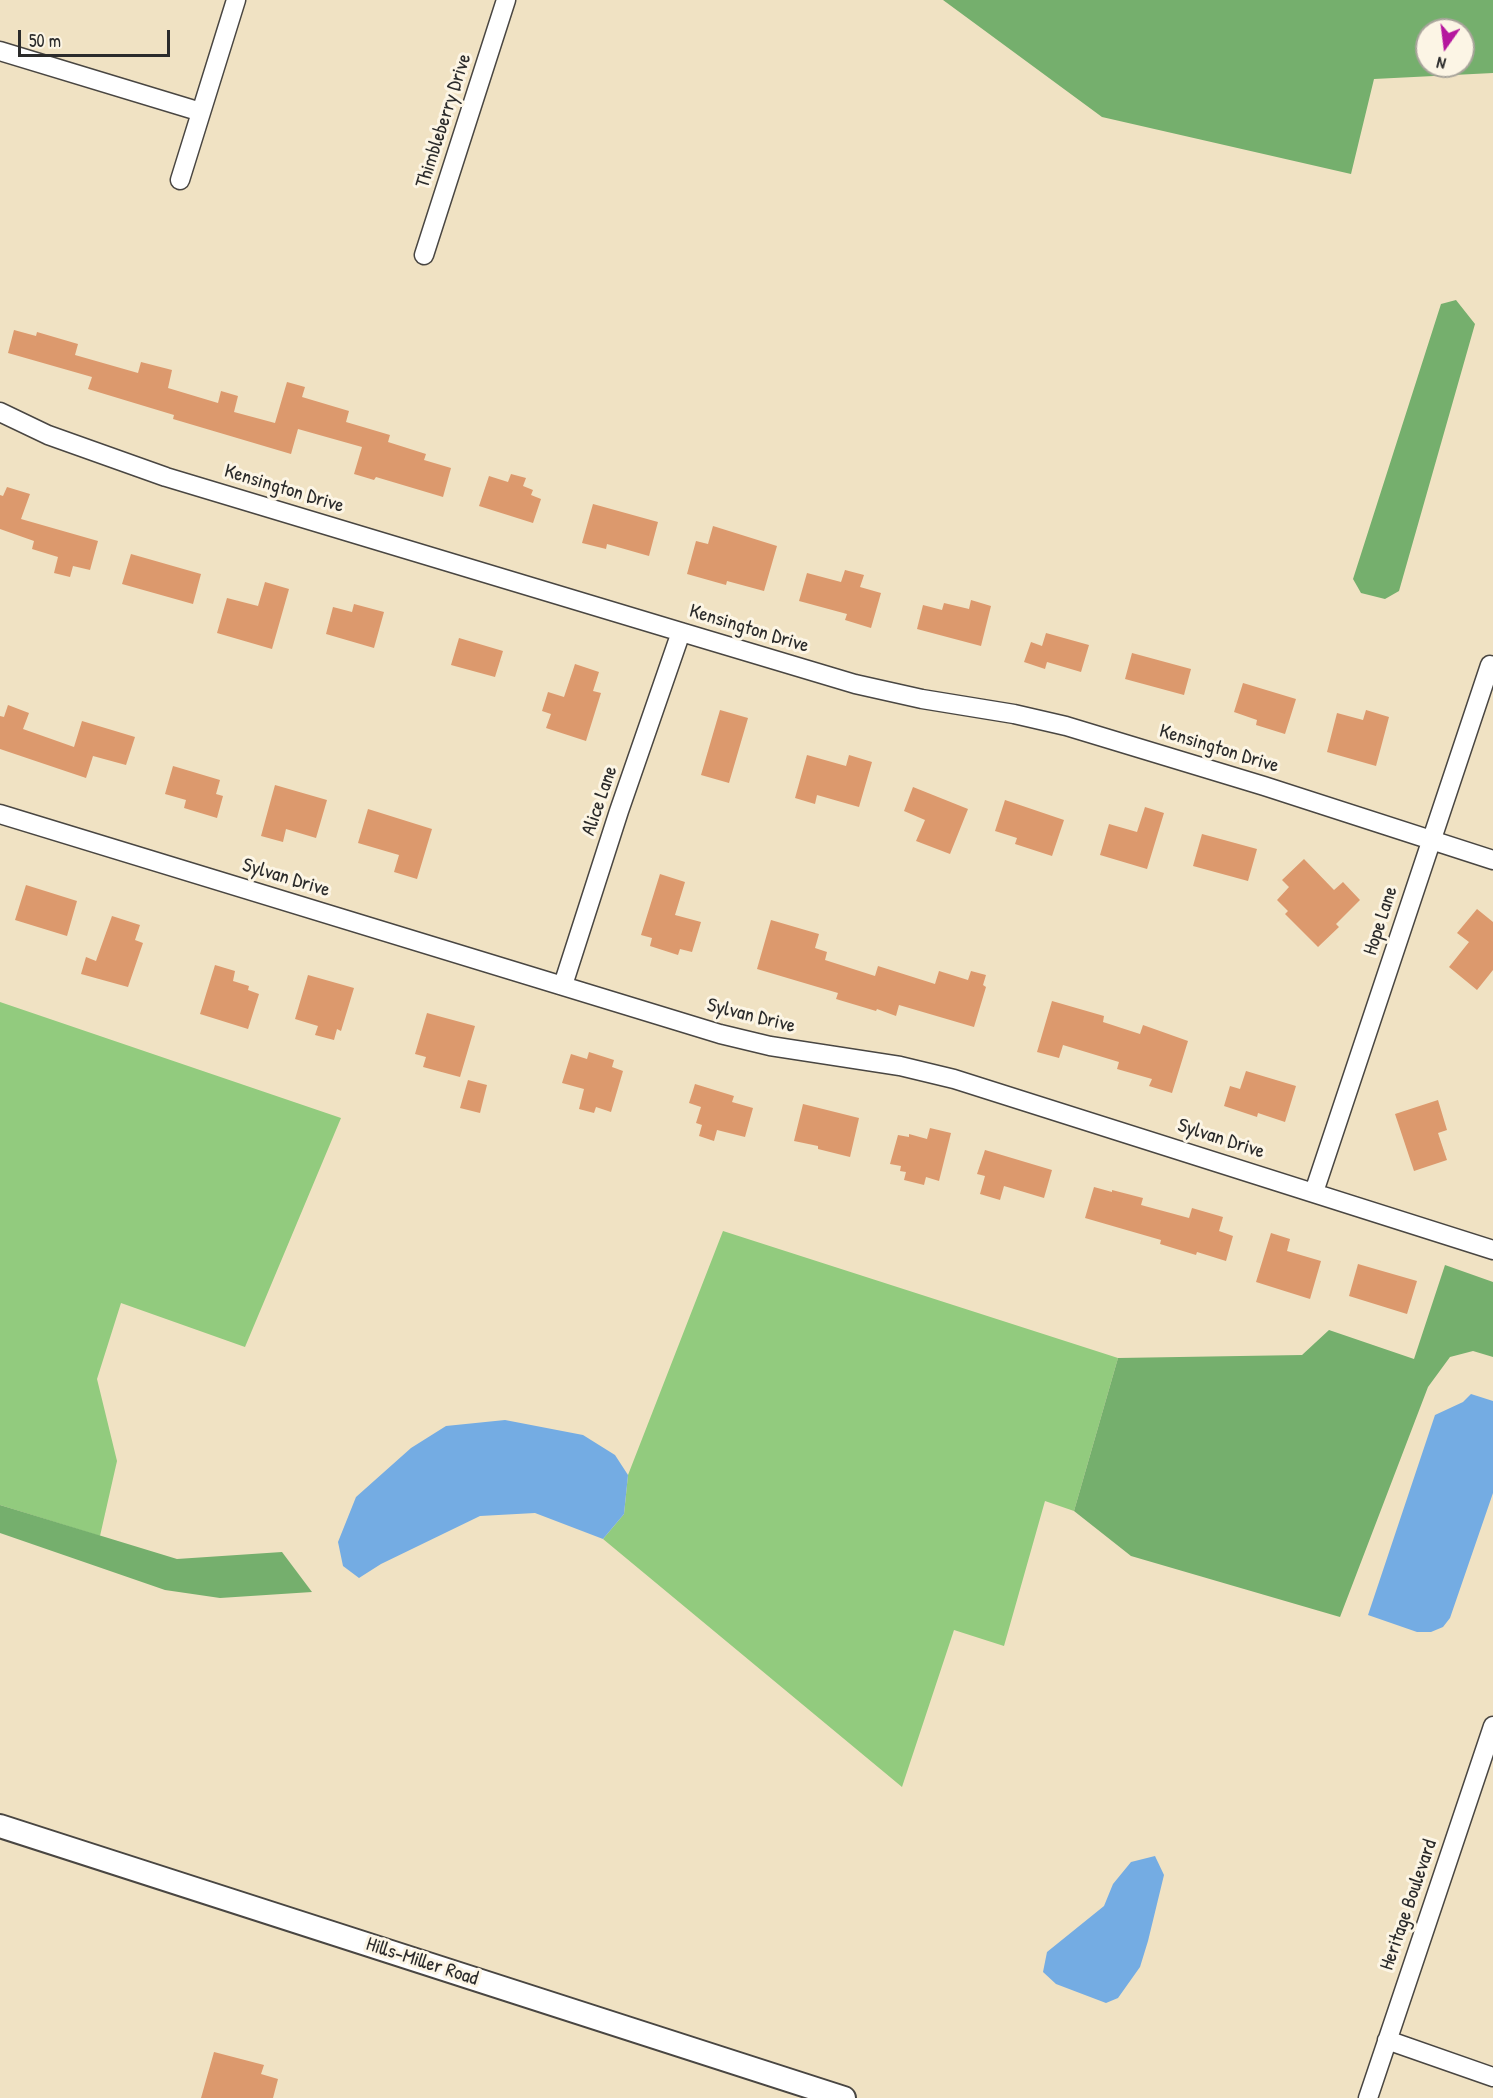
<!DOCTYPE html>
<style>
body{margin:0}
#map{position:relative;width:1493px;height:2098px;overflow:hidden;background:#f0e2c3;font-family:"Patrick Hand",sans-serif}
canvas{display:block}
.north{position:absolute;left:1415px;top:18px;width:60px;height:60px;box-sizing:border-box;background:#fcf5e5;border:2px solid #a8a49b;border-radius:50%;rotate:194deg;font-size:16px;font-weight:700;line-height:24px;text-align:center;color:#2b2b2b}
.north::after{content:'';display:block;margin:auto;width:21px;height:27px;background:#b5179e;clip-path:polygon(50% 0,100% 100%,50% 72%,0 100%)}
.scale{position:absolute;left:18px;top:30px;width:152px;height:27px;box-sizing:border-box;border:3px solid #2b2b2b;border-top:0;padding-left:8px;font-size:18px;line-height:21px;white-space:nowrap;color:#2b2b2b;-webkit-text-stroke:4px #fcf5e5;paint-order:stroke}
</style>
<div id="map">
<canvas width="1493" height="2098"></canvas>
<div class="north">N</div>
<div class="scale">50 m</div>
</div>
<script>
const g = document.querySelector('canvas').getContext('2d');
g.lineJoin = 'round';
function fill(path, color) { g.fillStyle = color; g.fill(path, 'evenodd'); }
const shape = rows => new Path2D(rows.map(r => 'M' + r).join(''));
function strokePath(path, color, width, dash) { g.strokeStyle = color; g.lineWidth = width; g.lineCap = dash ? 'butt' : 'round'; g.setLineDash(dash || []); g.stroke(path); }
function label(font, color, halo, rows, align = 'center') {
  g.font = font + ' "Patrick Hand",sans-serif'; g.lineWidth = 6; g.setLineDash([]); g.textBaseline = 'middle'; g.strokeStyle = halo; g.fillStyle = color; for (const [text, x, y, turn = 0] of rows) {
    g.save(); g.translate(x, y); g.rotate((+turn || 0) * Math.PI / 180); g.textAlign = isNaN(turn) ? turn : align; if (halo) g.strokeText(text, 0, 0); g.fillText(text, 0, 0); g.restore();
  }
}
const green = shape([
 [0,1002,341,1118,245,1347,121,1303,97,1379,117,1461,100,1536,0,1505],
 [723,1231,1118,1358,1074,1511,1045,1501,1004,1646,954,1630,902,1787,603,1539,624,1514,628,1475]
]);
const forest = shape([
 [943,0,1493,0,1493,73,1374,79,1351,174,1102,117],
 [1427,30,1463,30,1463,66,1427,66],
 [1456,300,1475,324,1399,591,1385,599,1361,593,1353,579,1441,304],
 [1445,1265,1493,1282,1493,1357,1473,1351,1450,1357,1428,1387,1340,1617,1131,1556,1074,1511,1118,1358,1302,1355,1329,1330,1414,1359],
 [0,1505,177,1559,282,1552,312,1592,220,1598,165,1590,0,1533]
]);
const water = shape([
 [1471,1394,1493,1401,1493,1493,1450,1618,1443,1627,1431,1632,1417,1632,1368,1615,1435,1415,1463,1402],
 [505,1420,583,1435,615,1455,628,1475,624,1514,603,1539,535,1513,480,1516,381,1564,359,1578,343,1566,338,1542,356,1497,411,1448,446,1426],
 [1155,1856,1164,1875,1148,1941,1140,1967,1118,1998,1106,2003,1056,1984,1043,1972,1047,1952,1104,1906,1113,1884,1131,1862]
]);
const building = shape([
 [14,330,36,336,37,332,78,344,75,355,138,373,141,362,172,370,168,388,218,403,221,391,238,396,234,412,275,423,287,382,305,387,302,397,349,411,346,422,390,435,388,442,426,454,424,460,451,468,443,497,376,477,374,480,354,474,362,447,298,429,291,454,173,419,174,415,88,389,92,377,8,353],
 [511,474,526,478,523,486,533,490,531,495,541,499,533,523,479,506,489,476,508,482],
 [7,487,30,494,21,519,98,541,90,570,73,566,70,577,54,573,58,557,32,549,34,541,0,529,0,495,3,496],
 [593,504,658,522,649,556,607,544,606,549,582,543],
 [713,526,777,546,764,591,727,581,726,585,687,574,696,541,708,544],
 [131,554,201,574,193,604,122,584],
 [845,570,864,575,860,587,881,593,871,628,845,620,847,614,799,601,807,573,841,582],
 [265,582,289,589,272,649,217,633,227,598,258,606],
 [971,600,991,606,981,646,917,629,923,605,942,610,944,603,969,609],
 [354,604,384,612,374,648,326,634,333,607,352,612],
 [1046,633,1089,645,1081,672,1047,662,1045,669,1024,662,1031,642,1042,646],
 [459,638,503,651,495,677,451,665],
 [1132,653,1191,669,1184,695,1125,679],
 [575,664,599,672,593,691,601,693,586,741,546,728,551,714,542,711,548,692,564,697],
 [1243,683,1296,699,1285,734,1256,725,1257,720,1234,712],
 [8,705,29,713,23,729,74,747,82,721,135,737,126,765,93,756,86,778,0,749,0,716,4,717],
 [720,710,748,718,729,783,701,775],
 [1366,710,1389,717,1376,766,1327,752,1337,713,1363,720],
 [807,755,846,766,849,755,872,762,859,807,817,795,815,804,795,798],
 [173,766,220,780,216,794,223,796,217,818,184,808,186,800,165,794],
 [275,785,327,800,316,838,286,829,283,842,261,836],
 [913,787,968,809,950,854,916,841,925,820,904,811],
 [1005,800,1064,820,1052,856,1015,844,1017,838,995,831],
 [1145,807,1164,813,1147,869,1100,855,1109,824,1137,832],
 [368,809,432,829,417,879,394,872,399,855,358,843],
 [1202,834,1257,849,1248,881,1193,866],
 [1304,859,1334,890,1343,882,1360,900,1336,924,1339,927,1318,947,1285,914,1288,911,1277,900,1289,887,1282,880],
 [660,874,685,882,675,915,701,922,692,952,680,949,678,955,650,946,652,938,641,935],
 [26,885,77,901,67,936,15,920],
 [1477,909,1493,922,1493,970,1477,990,1449,967,1469,942,1457,933],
 [112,916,140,925,135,940,143,943,128,987,81,974,86,957,96,961],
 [771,920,819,934,815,948,827,952,825,960,875,976,878,966,935,984,939,971,968,980,971,971,986,975,983,985,986,987,974,1027,899,1005,896,1016,877,1009,876,1011,836,999,838,993,757,969],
 [215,965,235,971,233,981,249,986,248,990,259,994,248,1029,200,1014],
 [308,975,354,988,341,1031,337,1029,334,1040,315,1035,318,1026,295,1019],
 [1052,1001,1104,1016,1103,1022,1140,1034,1143,1025,1188,1041,1172,1093,1149,1086,1152,1079,1117,1069,1119,1062,1063,1045,1059,1058,1037,1052],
 [427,1013,475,1026,460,1077,423,1067,426,1057,415,1054],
 [589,1052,614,1060,612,1067,623,1071,611,1112,596,1107,594,1113,579,1109,584,1089,562,1083,571,1054,587,1059],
 [1246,1071,1296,1086,1285,1122,1258,1113,1257,1117,1224,1106,1230,1086,1240,1089],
 [468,1080,487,1085,480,1113,460,1108],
 [695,1084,734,1096,732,1102,753,1108,745,1137,717,1130,714,1141,699,1136,702,1125,696,1123,701,1107,689,1103],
 [1438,1100,1447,1130,1438,1133,1447,1160,1414,1171,1395,1114],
 [803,1104,859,1118,850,1157,818,1149,818,1146,794,1141],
 [930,1128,951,1133,939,1181,926,1177,924,1185,904,1180,906,1172,900,1171,901,1166,890,1164,898,1135,909,1137,909,1134,927,1139],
 [985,1150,1052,1170,1044,1198,1004,1186,1000,1200,980,1194,985,1176,977,1174],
 [1094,1187,1112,1192,1112,1190,1143,1198,1141,1205,1189,1218,1192,1208,1223,1217,1219,1231,1233,1236,1226,1261,1197,1252,1196,1255,1160,1244,1161,1240,1085,1218],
 [1271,1233,1290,1239,1287,1251,1321,1261,1310,1299,1256,1282],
 [1358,1264,1417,1281,1407,1314,1349,1296],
 [214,2052,264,2065,261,2074,278,2079,273,2098,201,2098]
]);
const minor = shape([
 [0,51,201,112],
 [180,180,236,0],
 [424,255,506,0],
 [0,412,48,435,166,477,681,632,855,684,922,699,1014,714,1066,726,1264,786,1493,860],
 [0,814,720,1034,770,1046,900,1066,954,1079,1493,1250],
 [563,985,619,811,681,632],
 [1314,1192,1490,665],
 [1387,2040,1493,2077],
 [1368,2098,1493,1726]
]);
const tertiary = shape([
 [0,1826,844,2098]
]);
const streetNames = [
 ["Thimbleberry Drive",444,121,-72],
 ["Kensington Drive",284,489,17],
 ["Kensington Drive",749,629,17],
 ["Kensington Drive",1219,749,17],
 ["Alice Lane",600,801,-71],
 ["Sylvan Drive",286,878,17],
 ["Hope Lane",1381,921,-72],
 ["Sylvan Drive",751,1016,14],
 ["Sylvan Drive",1221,1139,18],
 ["Heritage Boulevard",1409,1905,-71],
 ["Hills-Miller Road",422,1962,18]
];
fill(green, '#92cb7e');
fill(forest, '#75af6d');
fill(water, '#74ace3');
fill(building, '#dc996d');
strokePath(minor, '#494642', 21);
strokePath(tertiary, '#494642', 26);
strokePath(minor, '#fff', 18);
strokePath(tertiary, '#fff', 22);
label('20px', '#2b2b2b', '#fcf5e5', streetNames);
</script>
